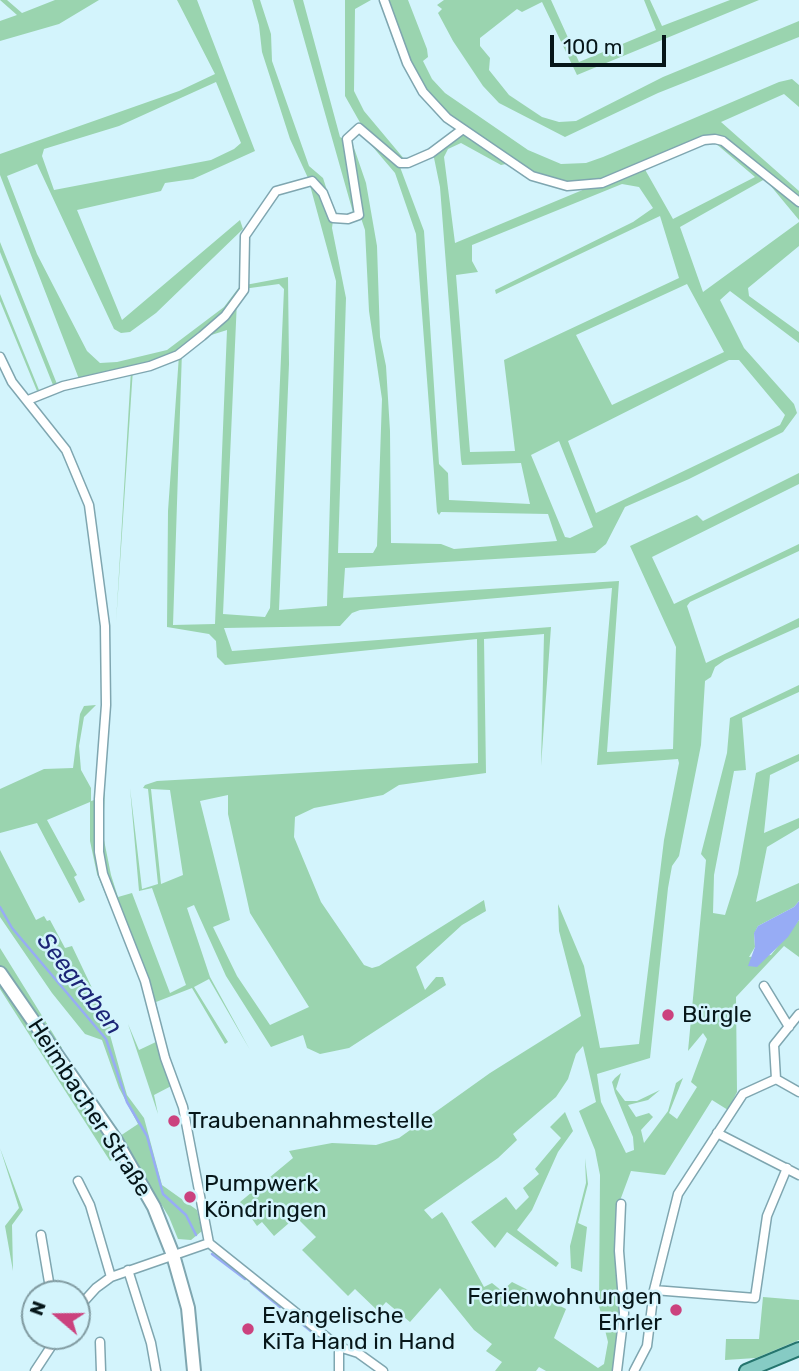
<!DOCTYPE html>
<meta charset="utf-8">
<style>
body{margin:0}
#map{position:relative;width:799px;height:1371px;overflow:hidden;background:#d3f4fc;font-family:Rubik,sans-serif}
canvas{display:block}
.north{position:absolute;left:21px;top:1280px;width:70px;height:70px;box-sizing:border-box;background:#d3f4fc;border:2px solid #819ba1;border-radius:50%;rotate:290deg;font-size:19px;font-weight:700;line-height:28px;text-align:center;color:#061619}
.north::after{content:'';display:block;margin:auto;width:24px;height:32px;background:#cb427e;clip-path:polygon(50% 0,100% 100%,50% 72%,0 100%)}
.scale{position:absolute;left:550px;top:35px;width:116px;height:32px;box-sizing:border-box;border:4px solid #061619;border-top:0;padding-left:9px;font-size:21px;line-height:24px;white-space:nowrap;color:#061619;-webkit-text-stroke:5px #d3f4fc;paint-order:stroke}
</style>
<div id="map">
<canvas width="799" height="1371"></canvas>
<div class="north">N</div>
<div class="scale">100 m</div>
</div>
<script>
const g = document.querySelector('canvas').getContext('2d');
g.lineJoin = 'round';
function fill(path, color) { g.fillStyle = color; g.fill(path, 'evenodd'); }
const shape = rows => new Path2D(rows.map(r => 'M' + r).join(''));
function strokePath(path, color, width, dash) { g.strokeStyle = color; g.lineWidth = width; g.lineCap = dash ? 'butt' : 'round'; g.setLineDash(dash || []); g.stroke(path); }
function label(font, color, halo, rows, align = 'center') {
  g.font = font + ' Rubik,sans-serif'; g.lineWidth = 5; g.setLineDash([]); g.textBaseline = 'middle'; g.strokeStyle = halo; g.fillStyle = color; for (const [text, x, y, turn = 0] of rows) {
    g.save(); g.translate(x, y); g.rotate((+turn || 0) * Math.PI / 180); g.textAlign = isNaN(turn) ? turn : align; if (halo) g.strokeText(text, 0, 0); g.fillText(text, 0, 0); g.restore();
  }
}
const green = shape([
 [0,0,7,0,22,13,55,0,99,0,59,24,0,41,0,21,17,15],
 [177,0,197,0,255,151,193,179,165,183,161,191,77,210,122,320,240,220,243,229,156,313,130,332,121,333,114,329,37,164,7,176,37,254,87,351,100,363,117,362,167,350,224,307,240,286,288,277,289,364,279,610,327,606,336,281,308,178,290,139,262,52,259,25,252,0,260,0,271,34,272,61,309,166,323,178,334,212,332,228,346,298,338,553,373,553,377,546,382,399,369,311,365,230,360,215,354,216,293,0,303,0,340,137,353,145,366,183,377,246,380,337,386,366,390,431,391,543,441,544,454,549,557,541,548,514,441,512,439,515,437,512,416,234,395,173,361,133,362,126,345,96,345,0,371,0,355,9,354,91,364,111,405,160,400,167,424,231,439,464,448,473,449,500,530,504,521,463,462,465,461,460,440,187,433,153,464,129,423,91,407,63,385,0,408,0,427,49,428,57,423,61,432,79,445,93,528,150,561,164,586,163,603,157,779,82,792,79,799,85,799,107,784,94,721,122,799,191,799,220,765,179,680,227,703,292,799,222,799,246,748,288,749,296,799,332,799,343,730,291,720,300,744,348,794,404,797,413,783,432,689,479,625,507,606,544,595,553,345,568,343,598,619,581,607,752,673,749,676,647,630,546,697,515,703,521,799,473,799,484,652,557,674,604,799,544,799,551,690,602,687,606,706,663,799,618,799,627,725,660,715,667,711,677,705,681,701,745,679,856,672,866,668,888,650,1058,597,1074,601,1102,626,1153,634,1150,633,1137,615,1093,612,1082,615,1078,621,1073,616,1089,625,1101,637,1101,660,1090,648,1100,628,1105,636,1117,649,1113,653,1117,641,1130,644,1143,668,1111,676,1083,683,1078,669,1113,677,1119,697,1087,691,1082,707,1039,703,1033,688,1051,706,860,701,854,727,753,730,718,799,685,799,692,742,718,746,770,734,771,714,875,713,913,725,915,738,874,756,773,799,754,799,761,770,775,764,833,799,818,799,828,767,847,756,902,799,883,799,901,794,907,758,926,754,934,755,947,749,957,771,955,799,920,799,957,784,946,736,997,737,1092,728,1110,712,1100,665,1175,631,1171,618,1206,622,1299,615,1371,546,1371,539,1367,536,1371,495,1371,502,1362,486,1351,492,1344,474,1330,440,1288,410,1322,386,1302,378,1311,355,1289,348,1296,302,1250,316,1237,296,1217,274,1236,262,1222,257,1226,240,1202,293,1158,289,1151,332,1143,376,1145,399,1138,490,1073,581,1016,559,931,558,904,584,966,600,1048,639,1044,664,840,679,763,678,759,597,765,612,588,360,610,352,613,340,626,224,628,232,651,551,627,541,766,544,634,484,639,486,773,399,785,383,795,314,808,295,817,294,837,321,902,364,965,372,968,379,966,484,900,486,911,462,925,416,967,425,990,436,977,443,977,446,985,349,1048,320,1054,307,1048,303,1035,271,1047,226,976,194,905,187,908,210,977,250,1050,209,979,194,987,228,1042,225,1044,192,988,156,1002,170,1066,177,1083,154,1095,158,1114,128,1024,139,1050,158,1041,142,982,97,874,90,841,90,802,47,820,77,875,74,877,85,900,79,903,37,823,0,833,0,789,44,769,73,768,80,714,84,706,96,705,84,717,79,746,81,770,91,788,91,801,98,799,100,787,105,787,103,835,111,875,118,897,132,893,170,993,186,985,152,888,139,891,130,788,142,889,158,884,148,789,143,788,145,785,157,781,478,763,477,639,225,665,217,657,216,641,209,634,167,627,168,511,179,355,133,369,116,623,131,370,79,379,0,175,0,154,179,91,215,74],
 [216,82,241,143,234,149,211,160,54,190,42,156,44,149,119,126],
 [704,138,714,142,755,177,673,219,643,166],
 [461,143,501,165,511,163,549,181,583,185,585,189,455,243,444,157,448,149],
 [622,184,639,187,653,208,633,222,495,290,496,294,660,216,679,278,504,360,515,451,470,452,456,275,478,272,472,261,472,245],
 [279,284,284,289,270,608,265,617,223,614,237,300,243,289],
 [687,284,724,352,612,405,576,335],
 [227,330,215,624,173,625,182,351,205,337],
 [729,360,739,360,785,415,780,425,596,513,568,441],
 [559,441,593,527,570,538,565,537,531,455],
 [151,789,170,790,183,875,161,884],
 [228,795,228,814,250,913,309,1007,270,1025,237,976,213,927,230,920,200,801],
 [583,1046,596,1102,579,1111,595,1150,600,1175,599,1306,608,1342,604,1364,598,1368,554,1338,566,1309,512,1282,502,1291,492,1283,484,1287,447,1219,442,1212,432,1219,424,1210,498,1158,517,1140,513,1134,556,1097,568,1079,576,1054],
 [444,0,551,0,579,62,656,30,644,0,650,0,662,26,730,0,759,0,577,75,542,2,522,12,517,9,480,38,480,46,490,58,489,70,509,95,542,117,559,122,576,121,663,77,799,21,799,37,658,93,565,137,499,103,483,86,453,41,438,13,442,9,437,5],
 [0,242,57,384,53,385,0,252],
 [0,294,39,390,37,391,0,301],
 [0,850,36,920,44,916,47,921,50,920,65,948,72,946,113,1032,110,1035,122,1078,127,1095,144,1118,162,1185,197,1210,202,1231,191,1240,178,1239,169,1217,120,1136,138,1124,119,1088,102,1040,85,1034,52,993,0,917],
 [0,948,62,1048,51,1055,120,1155,110,1161,0,989],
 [565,1112,573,1131,558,1152,532,1210,517,1230,559,1263,556,1267,507,1232,495,1248,471,1222,506,1197,516,1210,529,1197,523,1188,539,1174,535,1169,561,1138,550,1127],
 [0,1148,23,1210,12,1225,13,1271,5,1226,19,1208],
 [585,1158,588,1184,578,1223,587,1227,582,1272,571,1268,570,1246,586,1183],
 [763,1297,799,1300,799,1340,756,1358,725,1360,726,1339,759,1339]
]);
const water = shape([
 [799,901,799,920,788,937,757,967,748,966,755,947,754,933,758,926,794,907]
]);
const stream = shape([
 [0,907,12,928,106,1039,127,1102,147,1136,163,1194,186,1215,196,1235],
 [212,1254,245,1279],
 [251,1283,280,1307],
 [286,1311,333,1349]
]);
const street = shape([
 [384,0,407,63,423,92,447,118,532,176,567,186,602,183,704,140,715,139,723,141,799,202],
 [0,357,12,382,66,450,89,505,105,626,106,705,99,799,99,852,103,874,145,981,165,1058,183,1107,209,1243,339,1347,358,1353,383,1371],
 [28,400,63,386,150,366,178,355,202,336,225,316,244,290,245,236,276,191,312,181,323,193,333,218,348,219,359,215,347,139,359,128,400,163,408,163,431,153,463,129],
 [764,986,789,1027],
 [776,1079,799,1092],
 [717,1133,799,1175],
 [78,1181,90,1205,111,1277],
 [41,1235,51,1294],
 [128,1270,151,1343,156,1371],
 [654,1290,755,1298,767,1216,787,1168],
 [77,1309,96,1288,111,1277,209,1243],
 [100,1342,101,1371],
 [35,1371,58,1336],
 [339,1371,339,1347],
 [617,1371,624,1313,619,1251,621,1204],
 [634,1371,647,1346,654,1290,678,1194,743,1094,776,1079,774,1045,799,1014]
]);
const secondary = shape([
 [0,973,115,1139,154,1207,173,1255,188,1308,194,1371]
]);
const primary = shape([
 [746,1371,799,1349]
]);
const markers = [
 [668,1015,7,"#cb427e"],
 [174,1121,7,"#cb427e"],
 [190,1197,7,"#cb427e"],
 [676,1310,7,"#cb427e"],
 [248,1329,7,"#cb427e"]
];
const poiNames = [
 ["Bürgle",682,1015],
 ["Traubenannahmestelle",188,1121],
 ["Pumpwerk",204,1184],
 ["Köndringen",204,1210],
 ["Ferienwohnungen",662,1297,"right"],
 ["Ehrler",662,1323,"right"],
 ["Evangelische",262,1316],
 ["KiTa Hand in Hand",262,1342]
];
const streetNames = [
 ["Heimbacher Straße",89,1108,57]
];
const waterNames = [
 ["Seegraben",79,984,52]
];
fill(green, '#9ad4af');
fill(water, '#97acf5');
strokePath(stream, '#97acf5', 2.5);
strokePath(street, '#7fa6b0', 11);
strokePath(secondary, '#7fa6b0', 16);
strokePath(primary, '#25756e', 16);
strokePath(street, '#fff', 8);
strokePath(secondary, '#fff', 12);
strokePath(primary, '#86cbc4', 12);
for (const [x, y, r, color] of markers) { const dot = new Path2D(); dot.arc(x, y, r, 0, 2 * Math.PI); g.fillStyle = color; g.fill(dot); strokePath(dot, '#d3f4fc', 2.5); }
label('23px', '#061619', '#d3f4fc', poiNames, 'left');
label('23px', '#061619', '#d3f4fc', streetNames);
label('italic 24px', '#1c2576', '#d3f4fc', waterNames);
</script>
